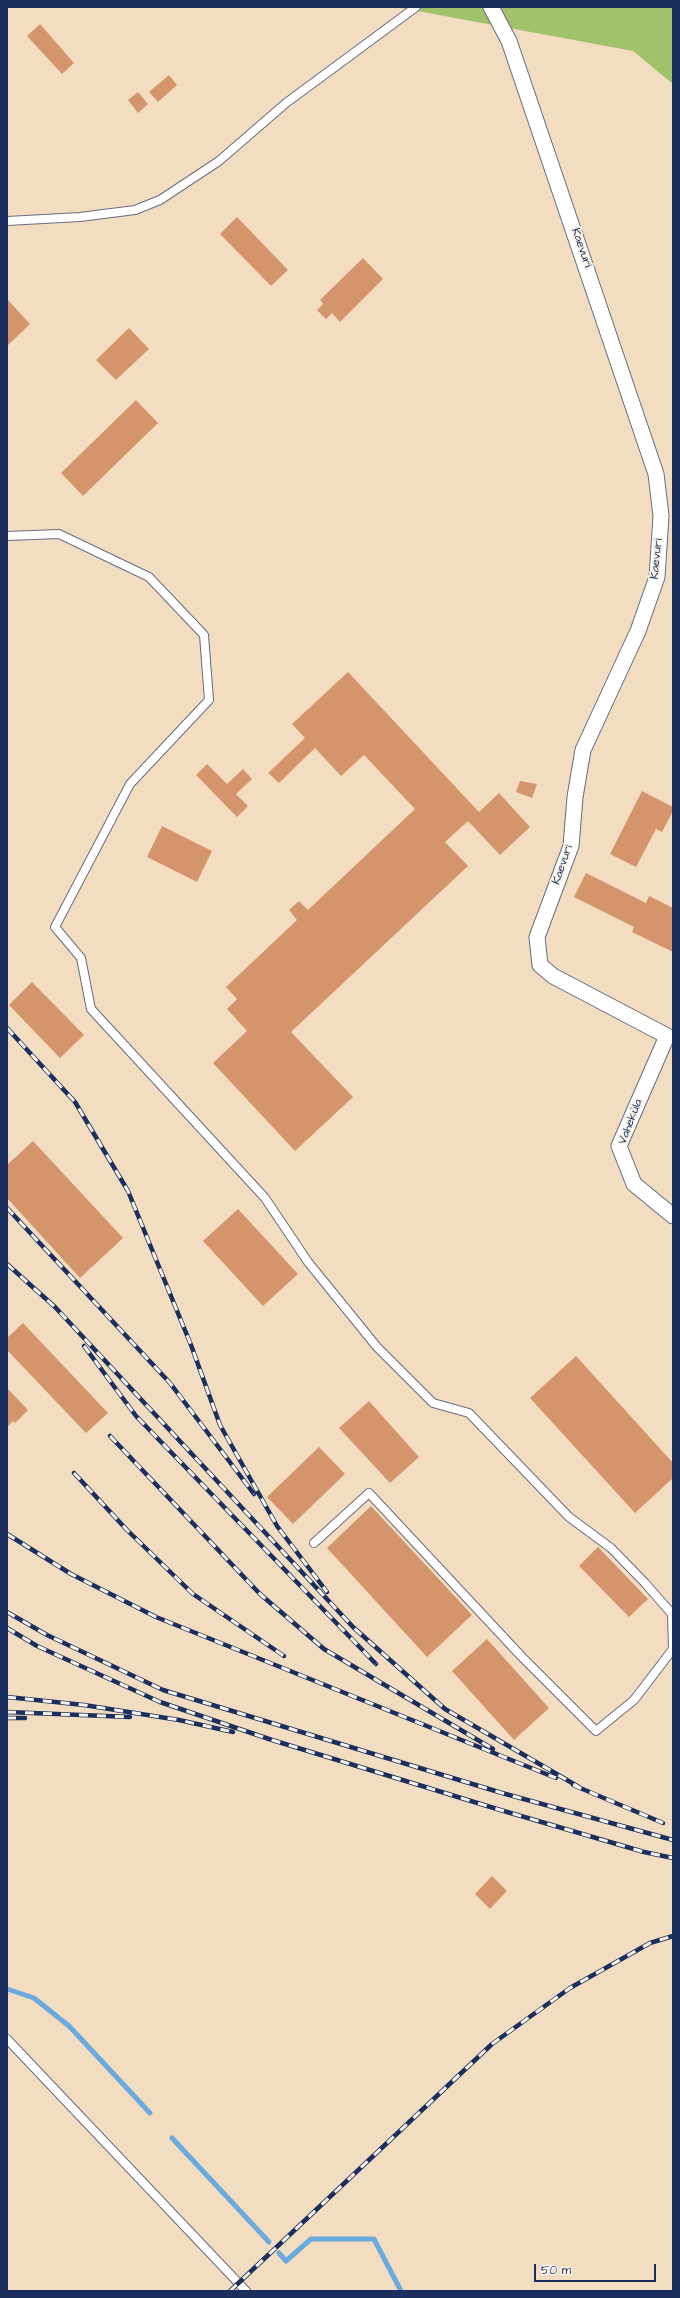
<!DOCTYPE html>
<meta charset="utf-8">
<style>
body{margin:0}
#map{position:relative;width:680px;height:2298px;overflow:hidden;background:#f3ddc0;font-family:"Architects Daughter",sans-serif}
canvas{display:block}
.frame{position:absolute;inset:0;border:8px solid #1b2f5e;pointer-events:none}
.scale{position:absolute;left:534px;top:2264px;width:122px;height:18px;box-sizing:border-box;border:2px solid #1b2f5e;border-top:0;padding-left:5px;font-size:12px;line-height:14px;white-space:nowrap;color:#1b2f5e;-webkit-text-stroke:3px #f7f3e8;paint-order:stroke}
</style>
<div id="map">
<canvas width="680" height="2298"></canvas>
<div class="frame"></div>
<div class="scale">50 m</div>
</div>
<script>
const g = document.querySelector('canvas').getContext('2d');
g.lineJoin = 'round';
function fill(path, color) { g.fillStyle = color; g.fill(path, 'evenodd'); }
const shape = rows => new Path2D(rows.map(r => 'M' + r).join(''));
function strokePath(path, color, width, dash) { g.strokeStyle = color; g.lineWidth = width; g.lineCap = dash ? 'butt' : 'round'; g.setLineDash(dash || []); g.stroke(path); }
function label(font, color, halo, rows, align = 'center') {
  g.font = font + ' "Architects Daughter",sans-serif'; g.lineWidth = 3.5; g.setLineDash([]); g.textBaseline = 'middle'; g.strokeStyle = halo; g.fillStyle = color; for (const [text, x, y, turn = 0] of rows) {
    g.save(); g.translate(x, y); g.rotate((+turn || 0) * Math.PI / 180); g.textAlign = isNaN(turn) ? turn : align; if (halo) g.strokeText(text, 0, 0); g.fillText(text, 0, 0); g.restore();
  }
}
const green = shape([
 [396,7,673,7,673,84,633,51]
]);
const stream = shape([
 [7,1989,34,1998,69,2026,150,2113],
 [172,2138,269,2242],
 [279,2253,286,2261,311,2239,374,2239,401,2291]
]);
const building = shape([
 [40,24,74,63,62,74,27,36],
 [169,75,177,85,158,102,149,92],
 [138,92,148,104,138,113,128,100],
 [237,217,288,270,271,286,220,234],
 [363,258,383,279,340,322,332,313,326,319,317,310,323,304,320,300],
 [7,299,30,324,7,346],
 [129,328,149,349,116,380,96,360],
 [136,400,158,423,83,496,61,473],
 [348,672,479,812,499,793,530,827,500,855,468,821,445,842,468,866,291,1032,353,1097,295,1151,213,1063,247,1031,227,1009,237,999,226,987,297,920,289,910,299,901,308,910,415,809,364,755,341,776,315,748,279,783,268,773,305,738,292,724],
 [207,764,227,784,243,769,252,779,236,794,248,806,237,817,196,775],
 [520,781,537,784,532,798,516,792],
 [642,791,673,807,673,811,662,832,656,829,636,867,610,854],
 [162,826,212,851,197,882,147,857],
 [586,873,646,903,649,896,673,908,673,952,632,932,634,927,574,897],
 [32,982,84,1035,60,1058,9,1005],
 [33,1141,123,1238,80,1278,7,1198,7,1165],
 [238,1209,298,1274,263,1306,203,1241],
 [23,1323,108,1413,86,1433,7,1350,7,1338],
 [576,1356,673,1463,673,1478,635,1513,530,1398],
 [7,1388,28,1410,15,1423,13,1421,7,1427],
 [369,1401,419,1457,390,1483,339,1428],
 [319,1447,345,1474,293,1524,267,1497],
 [371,1506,472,1615,427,1657,327,1548],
 [598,1547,648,1599,629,1617,579,1566],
 [487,1639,549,1708,514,1740,452,1671],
 [492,1876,507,1891,490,1909,475,1894]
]);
const service = shape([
 [7,221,80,217,135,210,160,200,219,161,286,103,416,7],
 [7,536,59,534,149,577,204,635,209,700,130,784,55,927,81,958,91,1009,265,1198,308,1262,377,1347,433,1403,469,1413,569,1517,611,1548,645,1583,672,1614,673,1649,634,1700,596,1731,522,1657,369,1493,314,1543],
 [7,2039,246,2291]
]);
const minor = shape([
 [491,7,509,41,656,474,661,516,657,577,638,631,583,750,575,797,571,846,537,937,540,965,553,976,667,1036,619,1146,634,1184,673,1216]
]);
const rail = shape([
 [7,1028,75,1102,128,1191,191,1345,220,1425,277,1526,327,1592],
 [7,1208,170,1383,254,1494],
 [7,1264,55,1307,353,1627,445,1709,579,1787],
 [84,1346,136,1416,376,1664],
 [110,1436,260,1594,324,1649,493,1749],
 [74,1473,127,1530,193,1594,284,1656],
 [7,1534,71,1574,156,1617,556,1778],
 [7,1612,47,1635,163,1690,502,1793,673,1840],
 [7,1628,37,1646,160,1702,272,1740,497,1809,644,1852,673,1858],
 [7,1697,84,1705,179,1720,233,1732],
 [7,1712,130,1717],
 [7,1718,25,1718],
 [573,1785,663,1823],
 [230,2291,492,2044,570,1988,650,1943,673,1936]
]);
const streetNames = [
 ["Kaevuri",581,248,71],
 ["Kaevuri",657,559,-84],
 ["Kaevuri",563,865,-71],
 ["Vaheküla",631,1122,-69]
];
fill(green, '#a0c26b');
strokePath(stream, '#6baade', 5);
fill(building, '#d5956c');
strokePath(service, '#676c80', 10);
strokePath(minor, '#676c80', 17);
strokePath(service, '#fff', 8);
strokePath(minor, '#fff', 15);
strokePath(rail, '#1b2f5e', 4.5);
strokePath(rail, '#f7f3e8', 3, [9]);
label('12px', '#1b2f5e', '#f7f3e8', streetNames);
</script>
